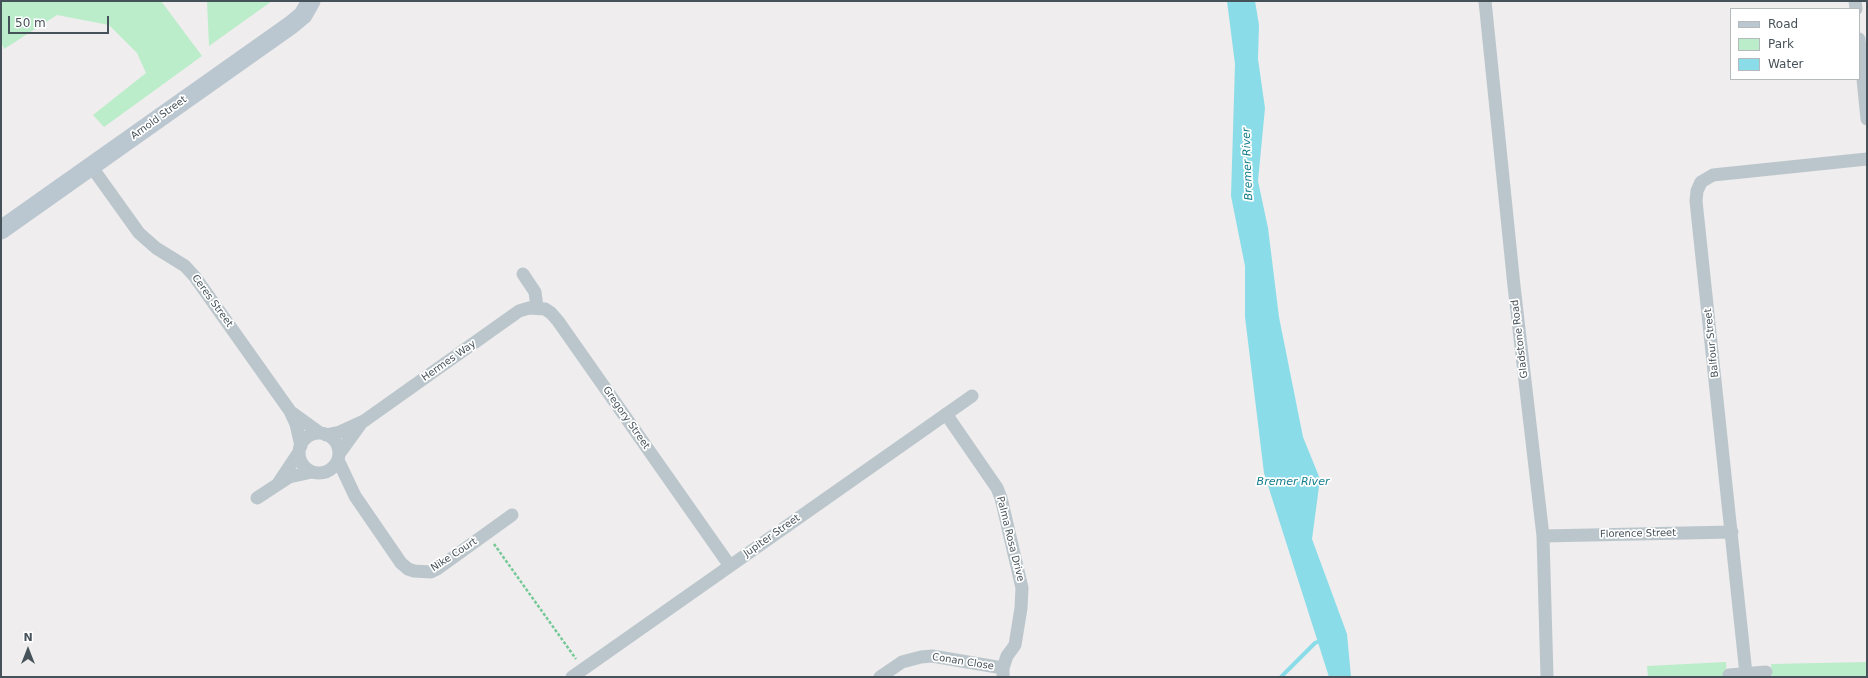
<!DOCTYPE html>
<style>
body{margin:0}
#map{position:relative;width:1868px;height:678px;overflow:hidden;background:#efeded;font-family:"DejaVu Sans",sans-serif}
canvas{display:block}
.frame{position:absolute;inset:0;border:2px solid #465259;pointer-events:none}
.legend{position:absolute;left:1730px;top:8px;width:130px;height:72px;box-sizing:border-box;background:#fff;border:1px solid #b5babd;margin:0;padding:5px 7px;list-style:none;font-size:12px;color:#465259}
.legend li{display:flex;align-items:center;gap:8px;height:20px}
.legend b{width:20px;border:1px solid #b5babd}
.north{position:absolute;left:8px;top:630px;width:40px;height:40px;-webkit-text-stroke:3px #fff;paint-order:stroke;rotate:0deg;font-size:11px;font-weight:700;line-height:16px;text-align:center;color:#465259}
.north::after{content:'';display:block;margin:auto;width:14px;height:18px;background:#465259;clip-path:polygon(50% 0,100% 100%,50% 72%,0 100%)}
.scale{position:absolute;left:8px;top:16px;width:101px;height:18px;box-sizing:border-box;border:2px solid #465259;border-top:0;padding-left:5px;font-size:12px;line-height:14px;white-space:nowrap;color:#465259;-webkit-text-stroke:3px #fff;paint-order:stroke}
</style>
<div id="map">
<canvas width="1868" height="678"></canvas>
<div class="frame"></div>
<ul class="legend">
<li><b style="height:5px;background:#bbc7d0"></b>Road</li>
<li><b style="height:11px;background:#bbedca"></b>Park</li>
<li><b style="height:11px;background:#8adde8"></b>Water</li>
</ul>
<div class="north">N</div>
<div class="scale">50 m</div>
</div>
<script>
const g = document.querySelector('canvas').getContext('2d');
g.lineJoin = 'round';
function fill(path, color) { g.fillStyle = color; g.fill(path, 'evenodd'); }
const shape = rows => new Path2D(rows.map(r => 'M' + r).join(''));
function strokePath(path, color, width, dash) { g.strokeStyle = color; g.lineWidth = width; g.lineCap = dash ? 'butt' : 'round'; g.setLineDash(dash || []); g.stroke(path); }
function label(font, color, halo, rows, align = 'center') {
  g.font = font + ' "DejaVu Sans",sans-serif'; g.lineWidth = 3.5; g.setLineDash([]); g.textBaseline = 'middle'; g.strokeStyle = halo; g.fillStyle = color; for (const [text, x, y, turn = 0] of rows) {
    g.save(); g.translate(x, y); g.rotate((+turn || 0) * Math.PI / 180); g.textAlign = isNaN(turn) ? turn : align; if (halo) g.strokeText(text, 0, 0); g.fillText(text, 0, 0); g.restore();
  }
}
const green = shape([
 [1,1,161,1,202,56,104,127,93,115,146,73,137,53,109,25,57,15,4,49,1,42],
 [207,1,272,1,209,46],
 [1726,662,1727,677,1648,677,1647,666],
 [1867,662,1867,677,1772,677,1771,664]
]);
const water = shape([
 [1227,1,1255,1,1259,25,1258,59,1265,108,1258,181,1268,228,1279,317,1303,437,1320,479,1312,539,1347,634,1351,677,1329,677,1264,473,1245,317,1245,266,1231,196,1235,64]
]);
const stream = shape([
 [1281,677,1315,643,1322,640]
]);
const path = shape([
 [494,544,576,659]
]);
const minor = shape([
 [1485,1,1514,286,1543,536,1547,677],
 [1855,1,1856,9],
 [1859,39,1867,119],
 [91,166,139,233,156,248,185,266,195,277,290,411,296,424,301,446],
 [523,274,535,292,537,307],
 [291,412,320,433],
 [946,414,997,488,1001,498,1022,588,1021,608,1015,645,1007,656,1003,668,1003,677],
 '299 453a20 20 0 1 1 40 0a20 20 0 1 1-40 0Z',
 [326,435,340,432,364,421,519,311,529,308,545,309,551,313,558,321,730,566],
 [339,454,360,425],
 [338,460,355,496,401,563,408,569,414,571,431,572,437,569,512,515],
 [279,482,299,452],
 [257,498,289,477,312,472],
 [1543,536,1732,532],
 [1746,674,1696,201,1697,191,1701,182,1713,175,1867,159],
 [1729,675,1766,672],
 [572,677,972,396],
 [880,677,902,662,921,657,932,656,1003,668]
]);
const secondary = shape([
 [1,230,291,25,303,15,311,1]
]);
const streetNames = [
 ["Arnold Street",159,118,-36],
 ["Ceres Street",212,301,54],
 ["Gladstone Road",1520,339,-97],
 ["Balfour Street",1712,343,-96],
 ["Hermes Way",449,361,-35],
 ["Gregory Street",626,418,55],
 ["Florence Street",1638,534,-1],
 ["Jupiter Street",772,536,-35],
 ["Palma Rosa Drive",1010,539,76],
 ["Nike Court",454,555,-33],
 ["Conan Close",963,662,9]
];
const waterNames = [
 ["Bremer River",1248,164,-92],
 ["Bremer River",1293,482]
];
fill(green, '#bbedca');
fill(water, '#8adde8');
strokePath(stream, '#8adde8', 4);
strokePath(path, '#75c998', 2.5, [3, 2]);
strokePath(minor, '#bbc6cc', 13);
strokePath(secondary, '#bbc7d0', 19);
label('10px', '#465259', '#fff', streetNames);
label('italic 11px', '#117d8b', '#fff', waterNames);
</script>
